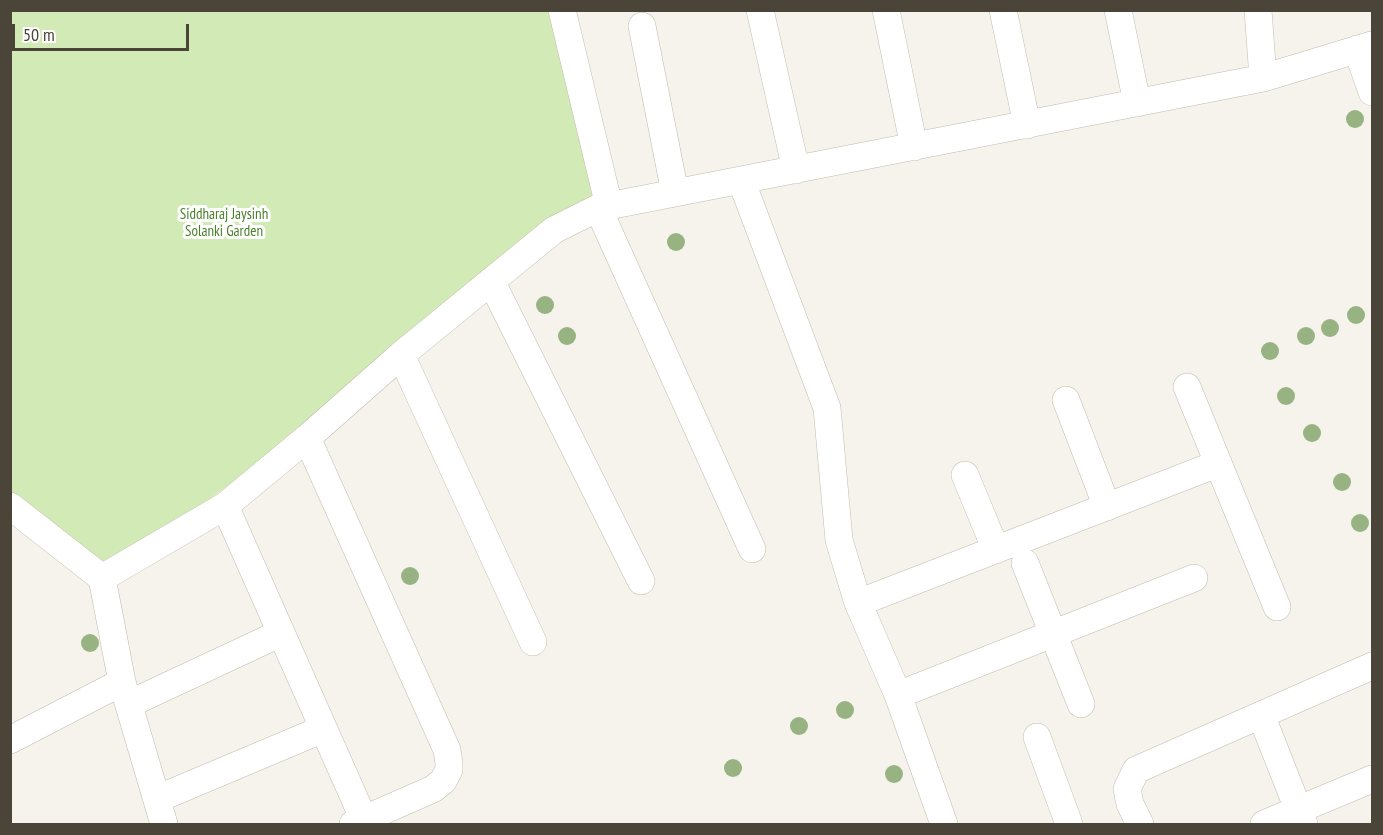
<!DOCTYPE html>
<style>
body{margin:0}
#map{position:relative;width:1383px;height:835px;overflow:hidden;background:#f6f3ec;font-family:"PT Sans Narrow",sans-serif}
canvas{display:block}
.frame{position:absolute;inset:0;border:12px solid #4b4439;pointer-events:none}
.scale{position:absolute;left:12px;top:24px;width:177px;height:27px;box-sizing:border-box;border:3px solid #4b4439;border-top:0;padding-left:8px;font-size:18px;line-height:21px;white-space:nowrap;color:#4b4439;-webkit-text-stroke:4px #fff;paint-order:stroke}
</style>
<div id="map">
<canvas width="1383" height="835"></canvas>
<div class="frame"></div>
<div class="scale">50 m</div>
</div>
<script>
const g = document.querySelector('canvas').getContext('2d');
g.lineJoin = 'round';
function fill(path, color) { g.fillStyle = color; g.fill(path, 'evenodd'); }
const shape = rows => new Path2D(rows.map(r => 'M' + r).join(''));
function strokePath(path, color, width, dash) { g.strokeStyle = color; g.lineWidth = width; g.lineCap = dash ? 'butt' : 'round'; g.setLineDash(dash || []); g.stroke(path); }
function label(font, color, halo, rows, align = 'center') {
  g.font = font + ' "PT Sans Narrow",sans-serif'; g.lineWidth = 6; g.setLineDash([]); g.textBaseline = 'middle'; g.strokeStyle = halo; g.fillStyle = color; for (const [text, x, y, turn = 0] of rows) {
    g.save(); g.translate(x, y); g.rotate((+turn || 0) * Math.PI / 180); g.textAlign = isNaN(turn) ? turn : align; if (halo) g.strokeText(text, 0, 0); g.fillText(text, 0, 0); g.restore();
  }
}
const green = shape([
 [10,11,566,11,609,206,102,578,11,505]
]);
const minor = shape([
 [562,10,609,206],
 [760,10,796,170],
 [886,10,914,147],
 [1003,10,1027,125],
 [1118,10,1137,103],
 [1258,10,1263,78],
 [642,26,675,193],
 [1357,49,1372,92],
 [741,180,827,408,839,540,858,603,898,695,944,824],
 [598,208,752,549],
 [491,281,641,581],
 [401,355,533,642],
 [1187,387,1277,607],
 [1066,400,1107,507],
 [307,438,447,750,449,763,449,770,443,781,433,789,353,824],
 [965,475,996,550],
 [10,506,102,578],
 [225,506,364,820],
 [1025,563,1081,704],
 [858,603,1217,464],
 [898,695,1194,578],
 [129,704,281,633],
 [1261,715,1304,824],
 [1037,737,1069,824],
 [10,740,122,682],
 [157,799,323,729],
 [164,824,122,682,102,578,225,506,307,438,401,355,554,230,598,208,1263,78,1372,45],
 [1140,824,1130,804,1127,789,1136,770,1372,666],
 [1264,824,1372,779]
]);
const trees = [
 [1355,119],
 [676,242],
 [545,305],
 [1356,315],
 [1330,328],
 [567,336],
 [1306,336],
 [1270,351],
 [1286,396],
 [1312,433],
 [1342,482],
 [1360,523],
 [410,576],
 [90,643],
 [845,710],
 [799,726],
 [733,768],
 [894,774]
];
const parkNames = [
 ["Siddharaj Jaysinh",224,215],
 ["Solanki Garden",224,232]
];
fill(green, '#d2eab5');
strokePath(minor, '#c2bbae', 28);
strokePath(minor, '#fff', 27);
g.fillStyle = '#97b381';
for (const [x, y] of trees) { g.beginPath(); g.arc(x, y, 9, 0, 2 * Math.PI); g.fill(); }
label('15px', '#4a7f2a', '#fff', parkNames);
</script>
